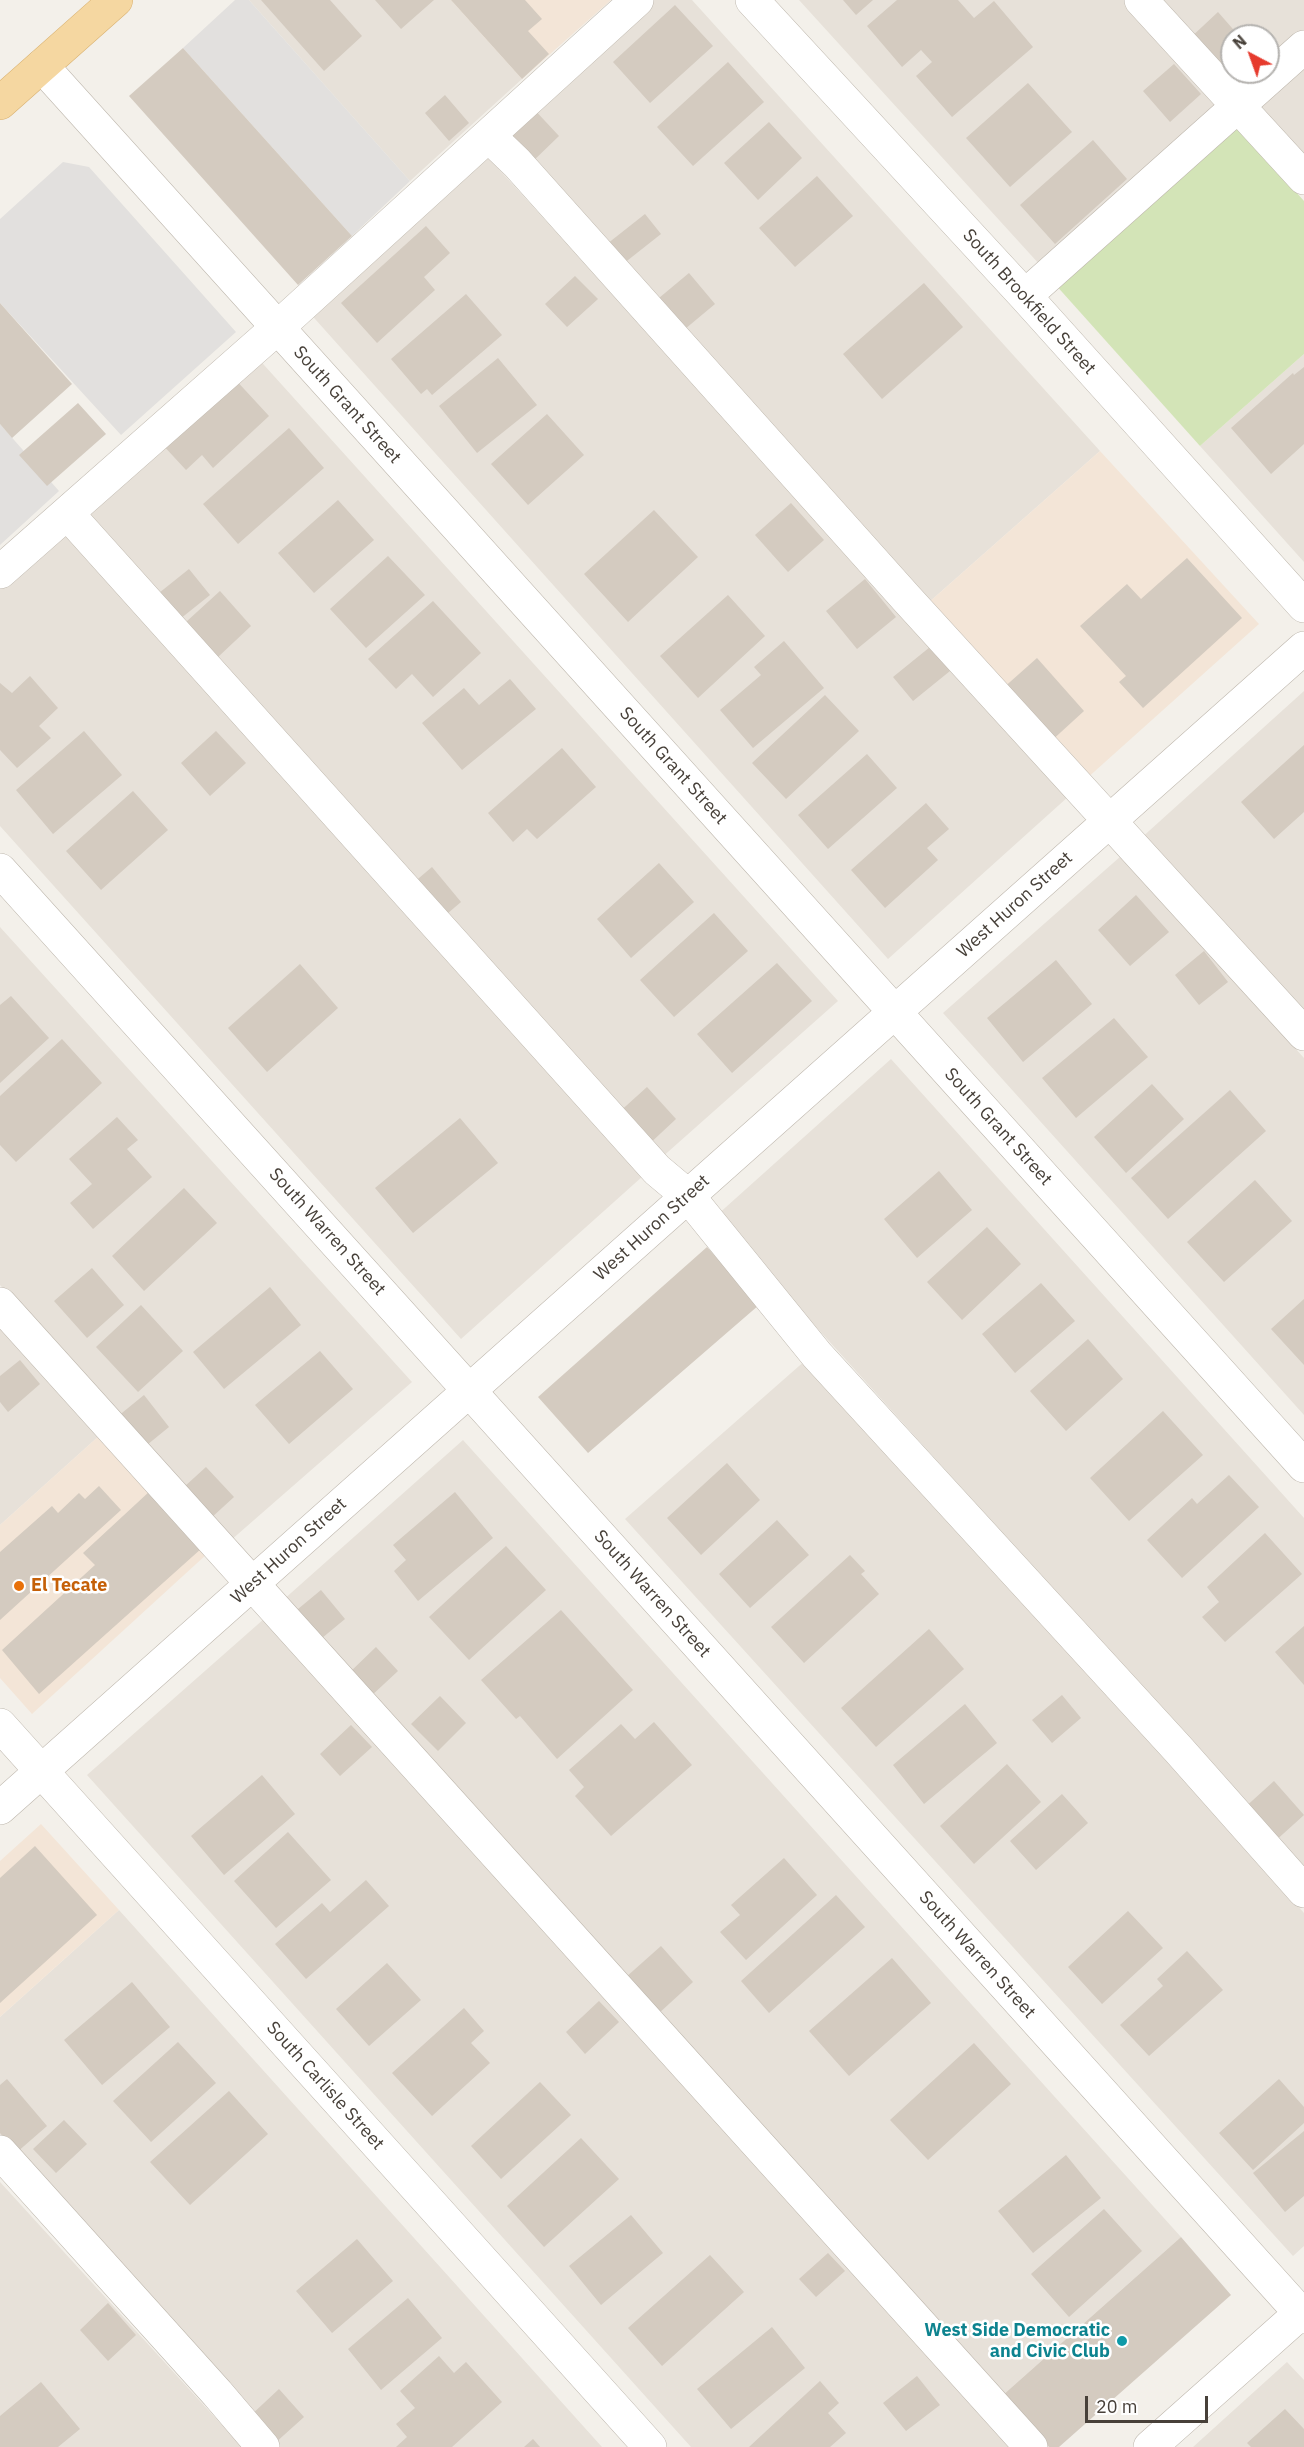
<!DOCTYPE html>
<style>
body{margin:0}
#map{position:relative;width:1304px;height:2447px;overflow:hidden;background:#f3f0ea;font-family:"IBM Plex Sans",sans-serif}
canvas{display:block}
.north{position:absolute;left:1220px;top:24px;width:60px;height:60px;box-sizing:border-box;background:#fff;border:2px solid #b5b3b0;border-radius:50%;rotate:319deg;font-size:16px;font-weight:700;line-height:24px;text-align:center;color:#474039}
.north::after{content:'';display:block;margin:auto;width:21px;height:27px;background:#e63b2e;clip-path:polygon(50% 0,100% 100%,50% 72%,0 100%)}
.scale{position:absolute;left:1085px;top:2396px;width:123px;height:27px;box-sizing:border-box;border:3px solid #474039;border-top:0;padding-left:8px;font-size:18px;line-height:21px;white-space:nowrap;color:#474039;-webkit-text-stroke:4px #fff;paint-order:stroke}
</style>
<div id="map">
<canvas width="1304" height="2447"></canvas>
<div class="north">N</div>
<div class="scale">20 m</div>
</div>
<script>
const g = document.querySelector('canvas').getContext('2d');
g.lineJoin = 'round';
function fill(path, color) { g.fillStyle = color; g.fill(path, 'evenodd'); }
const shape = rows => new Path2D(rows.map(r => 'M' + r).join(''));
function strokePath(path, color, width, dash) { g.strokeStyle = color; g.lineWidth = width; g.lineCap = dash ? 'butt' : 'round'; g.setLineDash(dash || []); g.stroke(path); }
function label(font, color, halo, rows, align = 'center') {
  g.font = font + ' "IBM Plex Sans",sans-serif'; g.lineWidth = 5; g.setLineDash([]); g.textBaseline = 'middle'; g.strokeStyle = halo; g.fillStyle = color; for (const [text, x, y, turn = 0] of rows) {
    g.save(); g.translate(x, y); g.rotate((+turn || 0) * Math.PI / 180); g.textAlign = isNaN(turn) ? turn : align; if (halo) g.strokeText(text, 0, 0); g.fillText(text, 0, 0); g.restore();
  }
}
const residential = shape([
 [249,0,451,0,522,79,410,181],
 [649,0,692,0,1100,451,927,604,507,132],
 [799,0,1304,0,1304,165,1040,265],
 [1232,36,1268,36,1268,72,1232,72],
 [485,154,1069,796,888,959,307,310],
 [1304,354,1304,562,1200,446],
 [255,355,838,1001,660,1159,82,511],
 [60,528,643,1176,461,1339,0,826,0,582],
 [1304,691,1304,1024,1139,840],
 [1121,856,1304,1058,1304,1415,943,1013],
 [0,927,412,1382,230,1541,0,1285],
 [891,1059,1304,1518,1304,1867,716,1216],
 [0,1324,100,1435,0,1525],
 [807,1359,1304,1913,1304,2246,1293,2256,625,1519],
 [463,1440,1181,2237,1003,2395,282,1601],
 [265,1618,1009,2447,691,2447,87,1775],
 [119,1910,602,2447,277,2447,0,2142,0,2017],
 [0,2182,242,2447,0,2447],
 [1287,2362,1304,2380,1304,2447,1193,2447]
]);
const commercial = shape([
 [451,0,611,0,522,79],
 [1100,451,1259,624,1085,780,927,604],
 [100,1435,207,1554,32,1714,0,1678,0,1525],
 [41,1824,119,1910,0,2017,0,1861]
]);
const green = shape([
 [1233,121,1304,201,1304,354,1200,446,1054,283]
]);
const parking = shape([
 [235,0,249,0,410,181,352,236,183,48],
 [63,162,89,167,236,332,121,435,0,303,0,219],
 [0,424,59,491,0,545]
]);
const building = shape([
 [261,0,330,0,362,36,324,71],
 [375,0,434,0,401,29],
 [451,0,525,0,542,19,528,31,549,54,522,79],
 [843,0,873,0,856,15],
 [897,0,958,0,974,18,994,1,1033,47,952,117,916,76,932,62,921,50,902,67,867,26],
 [675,5,713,46,650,103,613,62],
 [1218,12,1239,36,1232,36,1232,66,1221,76,1188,40],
 [183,48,352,236,298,285,129,96],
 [728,62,764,102,693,166,657,127],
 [1174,64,1201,94,1170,122,1143,91],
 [1028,83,1072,132,1010,187,966,138],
 [445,95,469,123,449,141,425,113],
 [531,106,559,136,530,164,501,134],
 [769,122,802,158,758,200,724,163],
 [1093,140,1127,179,1055,244,1020,205],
 [817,176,853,216,795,267,759,228],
 [645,214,661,234,623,264,607,244],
 [426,226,450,253,424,277,435,290,377,343,341,303],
 [689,273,715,304,685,329,659,298],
 [575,276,598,299,567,327,545,304],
 [924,283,963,327,882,399,843,354],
 [466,294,502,335,432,395,427,389,421,394,391,359],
 [0,303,72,384,12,438,0,424],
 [498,358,537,405,477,453,439,406],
 [1304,367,1304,444,1271,474,1231,428,1293,373,1294,375],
 [233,377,269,416,213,468,202,455,186,470,161,443],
 [78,403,106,434,47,486,19,455],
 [547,414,584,455,528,505,491,464],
 [289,428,324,468,238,544,203,504],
 [338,500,374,540,314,593,278,553],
 [791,503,824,540,788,572,755,535],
 [654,510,698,557,628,622,584,574],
 [388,556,425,595,366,648,330,609],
 [1187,558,1242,618,1143,708,1119,682,1126,676,1080,626,1127,584,1141,599],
 [189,569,210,595,180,619,159,593],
 [865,579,896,617,857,649,826,611],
 [220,591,251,626,218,657,186,622],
 [728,595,765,636,698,698,660,656],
 [433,601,481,653,433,697,412,674,396,689,368,659],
 [784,641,824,688,753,748,720,710,761,675,754,667],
 [930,647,950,671,913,701,893,677],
 [1037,658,1084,711,1049,743,1001,690],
 [30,676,58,708,39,726,51,738,17,768,0,750,0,683,12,693],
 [510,679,536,709,462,770,422,723,464,688,479,705],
 [825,695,859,731,786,799,752,763],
 [84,731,122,775,53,834,16,790],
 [216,731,246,763,210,796,181,763],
 [1304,745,1304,812,1274,839,1241,802],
 [562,748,596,787,537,839,527,829,513,842,488,813],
 [867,754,897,788,828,849,798,815],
 [133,791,168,830,101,890,66,851],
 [926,803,949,829,927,848,938,860,885,908,851,870],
 [659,863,694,902,631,958,597,919],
 [432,867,461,902,441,919,412,884],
 [1136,895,1169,932,1130,966,1098,930],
 [714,913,748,951,674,1017,640,980],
 [1204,951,1228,982,1199,1005,1175,975],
 [1056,960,1092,1004,1023,1062,987,1018],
 [777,963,812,1001,732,1073,697,1034],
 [300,964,338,1008,267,1072,228,1028],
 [11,996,49,1038,0,1083,0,1005],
 [1114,1018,1148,1057,1076,1118,1042,1078],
 [62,1039,102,1083,16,1162,0,1145,0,1096],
 [1152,1084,1184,1119,1126,1173,1094,1137],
 [647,1087,676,1119,646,1147,616,1115],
 [1230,1090,1266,1131,1168,1219,1131,1178],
 [117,1117,138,1140,127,1149,152,1177,93,1229,70,1203,92,1184,69,1159],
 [460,1118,498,1163,413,1233,375,1188],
 [939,1171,972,1210,917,1258,884,1219],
 [1255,1180,1292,1221,1224,1282,1187,1242],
 [184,1188,217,1223,144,1291,112,1256],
 [987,1227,1021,1264,962,1320,927,1282],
 [707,1247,759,1305,588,1453,538,1397],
 [92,1268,124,1305,87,1338,54,1301],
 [1041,1283,1075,1321,1015,1373,982,1334],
 [270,1287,301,1325,224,1389,193,1352],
 [1304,1299,1304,1365,1271,1329],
 [141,1305,183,1351,138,1392,96,1347],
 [1088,1339,1123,1379,1066,1431,1030,1391],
 [320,1351,353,1389,289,1444,255,1405],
 [20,1360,40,1384,8,1412,0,1402,0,1376],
 [144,1395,169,1427,142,1449,117,1417],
 [1163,1411,1203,1455,1129,1521,1090,1478],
 [727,1463,760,1500,701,1555,667,1518],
 [206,1467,234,1497,211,1518,184,1487],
 [1229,1475,1259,1507,1182,1578,1147,1540,1192,1498,1197,1504],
 [99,1486,121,1510,0,1620,0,1552,52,1506,58,1513,79,1493,85,1499],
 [150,1491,202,1548,39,1694,2,1650,95,1565,83,1553],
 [455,1492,493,1538,418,1601,394,1571,406,1560,393,1545],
 [777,1520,809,1555,750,1608,719,1574],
 [1265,1533,1302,1574,1225,1642,1202,1617,1219,1602,1207,1587],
 [506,1546,546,1590,469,1660,429,1617],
 [850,1555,865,1571,861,1574,879,1594,804,1663,771,1627],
 [321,1590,345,1619,316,1643,292,1614],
 [561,1610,633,1690,557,1759,520,1716,516,1719,481,1680],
 [1304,1626,1304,1685,1275,1652],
 [929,1629,964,1669,876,1747,841,1708],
 [376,1647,398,1671,370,1697,348,1674],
 [1062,1695,1081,1718,1052,1743,1032,1720],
 [440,1696,466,1723,438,1751,411,1724],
 [965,1704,997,1743,924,1804,893,1765],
 [654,1722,692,1765,611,1836,575,1796,584,1787,569,1770,621,1724,635,1739],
 [351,1725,372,1747,340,1776,320,1754],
 [1007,1764,1041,1802,974,1864,940,1826],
 [262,1775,295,1814,224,1875,191,1836],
 [1274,1781,1304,1815,1273,1843,1242,1810],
 [1062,1794,1088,1823,1036,1870,1010,1841],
 [288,1832,331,1880,276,1928,234,1881],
 [35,1846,97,1915,0,2003,0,1878],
 [784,1858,817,1895,746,1960,720,1932,740,1915,731,1905],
 [366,1880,389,1906,306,1979,275,1944,322,1903,330,1912],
 [836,1895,865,1927,769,2013,741,1981],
 [1128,1911,1163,1948,1102,2004,1068,1967],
 [661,1946,693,1982,658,2014,625,1978],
 [1187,1951,1223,1990,1149,2056,1120,2025,1163,1986,1157,1979],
 [892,1958,931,2003,849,2076,809,2031],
 [387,1963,421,2000,369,2046,336,2009],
 [132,1982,170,2027,102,2085,64,2040],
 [599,2001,619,2022,585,2054,566,2032],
 [464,2008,484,2031,471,2043,490,2063,432,2116,392,2073],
 [178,2042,216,2083,151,2142,113,2101],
 [974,2043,1011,2084,928,2160,890,2120],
 [7,2079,47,2126,16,2153,0,2133,0,2085],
 [1279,2079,1304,2107,1304,2123,1253,2170,1219,2133],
 [540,2082,571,2115,501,2179,471,2146],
 [229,2091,268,2134,190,2205,150,2162],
 [64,2120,87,2144,56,2173,33,2149],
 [1304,2131,1304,2196,1285,2212,1253,2173],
 [581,2138,619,2179,544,2247,507,2206],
 [1066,2155,1101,2198,1033,2253,998,2211],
 [1104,2209,1142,2251,1069,2317,1031,2274],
 [631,2215,663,2253,601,2305,569,2266],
 [1181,2237,1231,2295,1059,2447,1049,2447,1003,2395],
 [357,2239,393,2281,332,2333,296,2291],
 [828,2253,845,2271,816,2297,799,2279],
 [710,2255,744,2292,662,2366,628,2328],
 [408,2298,442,2338,381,2390,348,2349],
 [108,2303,136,2335,108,2361,80,2330],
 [772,2327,805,2368,731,2429,697,2389],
 [439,2356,454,2373,466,2362,502,2402,452,2447,396,2447,407,2437,396,2424,415,2408,400,2391],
 [917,2376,940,2405,906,2431,883,2403],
 [820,2381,839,2403,828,2413,846,2433,830,2447,749,2447],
 [41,2382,80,2429,58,2447,0,2447,0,2416],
 [279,2389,304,2417,274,2444,249,2417],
 [1285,2409,1304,2429,1304,2447,1251,2447,1247,2443],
 [533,2439,540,2447,524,2447]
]);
const minor = shape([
 [752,0,1025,296,1304,606],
 [1141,0,1304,178],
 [42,66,1304,1466],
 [490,137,517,163,907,599,1304,1034],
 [1025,296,1304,47],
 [67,513,657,1170,688,1196,817,1355,1178,1749,1304,1891],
 [0,572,277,328,637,0],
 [0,870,1304,2317],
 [0,1304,1031,2447],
 [0,1725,650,2447],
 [0,1808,1304,648],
 [0,2152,217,2393,263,2447],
 [1150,2447,1304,2310]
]);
const major = shape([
 [0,103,116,0]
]);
const markers = [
 [19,1586,6,"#e8710a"],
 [1122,2341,6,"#0f9aa8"]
];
const streetNames = [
 ["South Brookfield Street",1029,302,48],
 ["South Grant Street",347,405,48],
 ["South Grant Street",673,766,48],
 ["West Huron Street",1015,905,-42],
 ["South Grant Street",998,1127,48],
 ["West Huron Street",652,1228,-42],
 ["South Warren Street",327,1232,48],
 ["West Huron Street",289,1551,-42],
 ["South Warren Street",652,1594,48],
 ["South Warren Street",977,1955,48],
 ["South Carlisle Street",325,2086,48]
];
const foodNames = [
 ["El Tecate",31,1586]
];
const cultureNames = [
 ["West Side Democratic",1110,2331],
 ["and Civic Club",1110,2352]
];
fill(residential, '#e7e1d9');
fill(commercial, '#f3e5d7');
fill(green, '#d3e4b7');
fill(parking, '#e2e0de');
fill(building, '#d4cbc0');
strokePath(minor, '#beb7ad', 34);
strokePath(major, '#d9b272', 34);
strokePath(minor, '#fff', 33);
strokePath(major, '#f5d7a1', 33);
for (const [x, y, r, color] of markers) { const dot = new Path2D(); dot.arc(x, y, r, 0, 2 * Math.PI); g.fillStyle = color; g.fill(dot); strokePath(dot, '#fff', 2); }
label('18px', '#474039', '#fff', streetNames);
label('bold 18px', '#c56008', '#fff', foodNames, 'left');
label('bold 18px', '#0d838f', '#fff', cultureNames, 'right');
</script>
